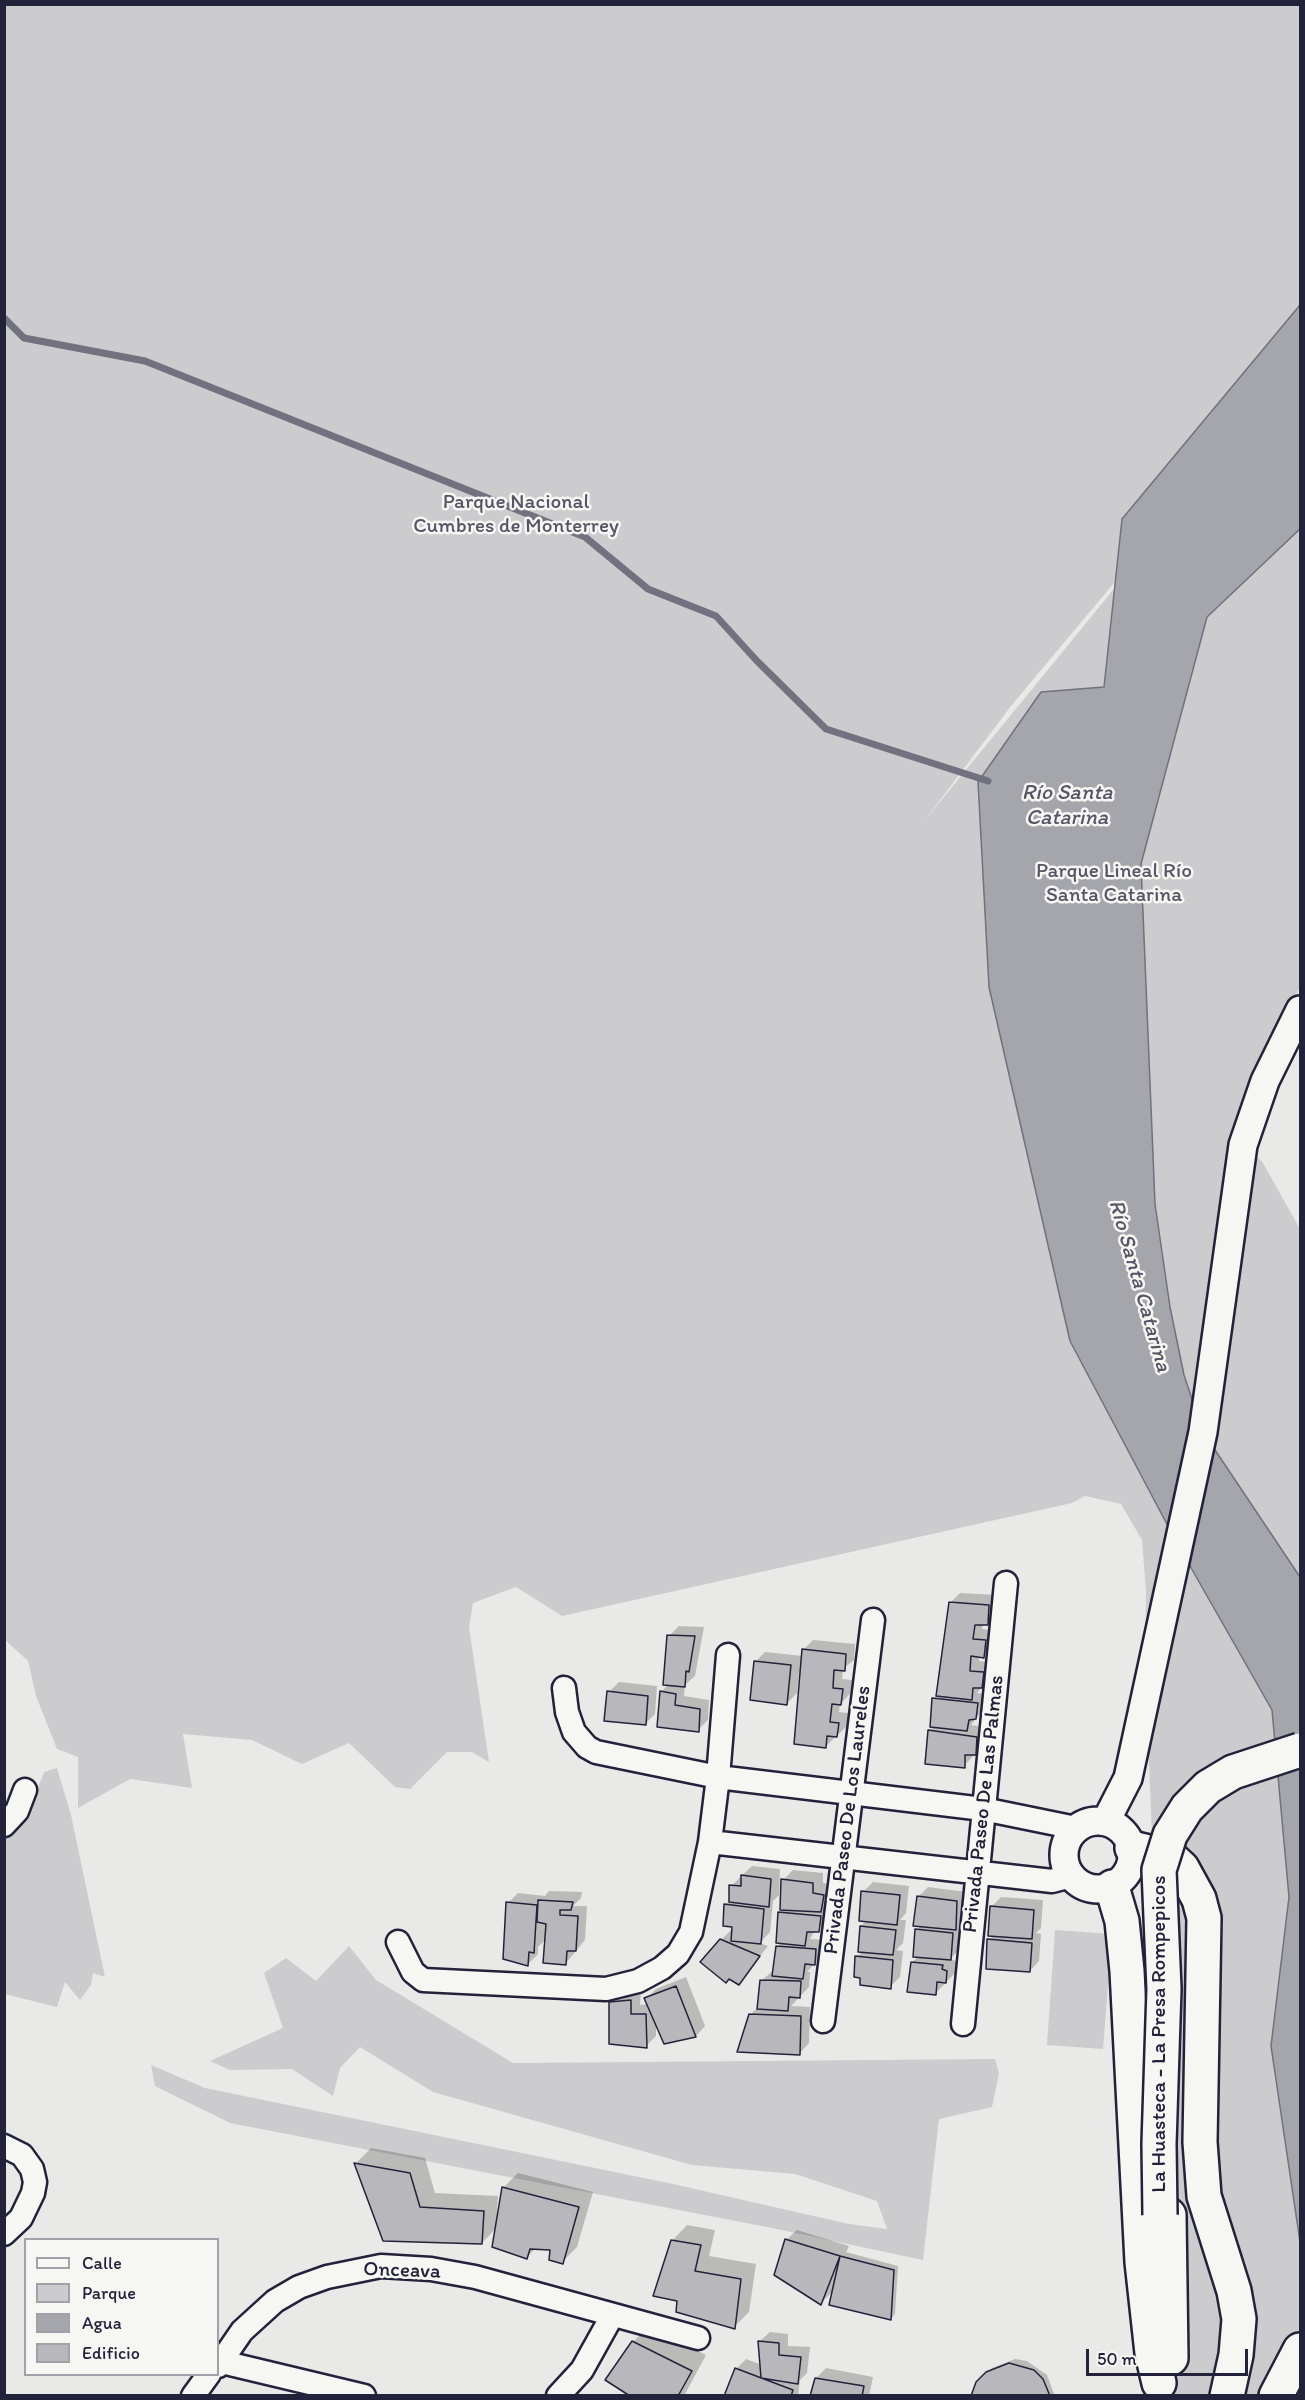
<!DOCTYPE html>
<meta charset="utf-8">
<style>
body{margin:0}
#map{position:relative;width:1305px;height:2400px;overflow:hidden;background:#e9e9e7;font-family:Itim,sans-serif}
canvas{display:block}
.frame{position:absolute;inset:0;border:6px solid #22223b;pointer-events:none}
.legend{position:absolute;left:24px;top:2238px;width:195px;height:138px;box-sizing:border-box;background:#f6f6f2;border:2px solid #a1a1a9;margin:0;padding:8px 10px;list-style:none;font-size:18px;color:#22223b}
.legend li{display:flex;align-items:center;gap:12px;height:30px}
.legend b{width:30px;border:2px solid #a1a1a9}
.scale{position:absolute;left:1086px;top:2349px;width:162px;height:27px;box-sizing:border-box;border:3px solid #22223b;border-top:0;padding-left:8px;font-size:18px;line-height:21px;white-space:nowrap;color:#22223b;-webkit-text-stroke:4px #f6f6f2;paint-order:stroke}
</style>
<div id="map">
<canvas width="1305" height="2400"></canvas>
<div class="frame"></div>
<ul class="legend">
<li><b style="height:8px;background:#f6f6f2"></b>Calle</li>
<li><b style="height:16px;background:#ccccce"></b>Parque</li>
<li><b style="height:16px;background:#a5a5ac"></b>Agua</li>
<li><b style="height:16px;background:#b8b8bc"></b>Edificio</li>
</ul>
<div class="scale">50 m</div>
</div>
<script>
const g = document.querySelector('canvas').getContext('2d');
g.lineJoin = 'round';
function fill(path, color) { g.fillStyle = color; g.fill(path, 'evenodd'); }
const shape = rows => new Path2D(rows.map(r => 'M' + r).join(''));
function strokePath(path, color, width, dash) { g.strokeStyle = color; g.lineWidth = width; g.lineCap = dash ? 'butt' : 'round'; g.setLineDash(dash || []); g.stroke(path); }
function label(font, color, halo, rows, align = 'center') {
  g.font = font + ' Itim,sans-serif'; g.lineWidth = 5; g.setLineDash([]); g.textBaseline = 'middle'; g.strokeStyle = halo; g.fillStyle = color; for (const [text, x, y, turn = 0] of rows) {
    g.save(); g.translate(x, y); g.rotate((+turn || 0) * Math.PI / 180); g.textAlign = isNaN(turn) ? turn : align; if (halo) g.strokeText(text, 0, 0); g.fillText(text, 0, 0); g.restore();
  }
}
const green = shape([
 [4,5,1300,5,1300,986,1238,1138,1263,1163,1300,1229,1300,2395,1175,2395,1145,1667,1146,1591,1142,1540,1121,1504,1085,1496,1072,1503,562,1616,516,1587,473,1603,469,1627,489,1762,472,1752,447,1752,410,1789,395,1787,349,1743,302,1764,252,1740,183,1734,192,1788,130,1779,78,1808,78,1757,57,1749,36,1696,28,1661,4,1639],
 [1269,398,1270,398,925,820,1011,706],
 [57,1768,71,1815,105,1977,93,1973,91,1985,80,2000,65,1982,57,2007,5,1994,4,1835,24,1824,44,1772],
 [1055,1930,1112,1934,1103,2049,1047,2045],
 [349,1946,376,1980,513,2063,995,2059,999,2073,992,2107,939,2119,923,2260,777,2229,230,2123,155,2086,151,2065,205,2088,673,2184,849,2224,887,2229,877,2201,795,2174,692,2165,433,2092,360,2047,340,2068,333,2096,292,2069,230,2070,210,2061,283,2028,264,1973,286,1958,316,1981]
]);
const water = shape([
 [1300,305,1300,529,1207,617,1141,864,1155,1204,1170,1307,1184,1375,1203,1432,1300,1577,1300,2395,1300,2242,1271,2046,1289,1897,1272,1710,1178,1545,1070,1341,989,987,978,782,1041,692,1104,687,1122,519,1300,305]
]);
const shadow = shape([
 [960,1593,998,1595,997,1614,987,1624,983,1624,982,1629,995,1631,993,1646,983,1656,979,1656,979,1661,993,1663,991,1677,977,1693,987,1694,985,1707,971,1725,986,1727,985,1743,964,1766,929,1731,934,1726,934,1699,937,1695,950,1603],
 [679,1626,704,1627,695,1676,685,1685,684,1696,709,1700,708,1720,698,1730,661,1692,669,1684,669,1636],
 [813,1640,855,1644,854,1660,843,1669,842,1679,852,1680,850,1694,840,1704,839,1712,848,1713,847,1726,826,1746,801,1673,799,1672,797,1693,787,1703,755,1662,765,1652,803,1656,803,1650],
 [619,1682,657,1686,655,1714,645,1724,609,1692],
 [752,1866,780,1869,779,1895,773,1901,770,1932,760,1943,768,1946,739,1983,721,1940,731,1930,734,1931,725,1905,730,1900,731,1886],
 [793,1870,823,1873,823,1883,833,1885,831,1900,825,1906,830,1907,828,1920,815,1930,810,1939,825,1940,824,1953,807,1972,810,1972,809,1987,791,2006,810,2007,809,2043,800,2053,750,2015,759,2006,762,1980,774,1970,777,1947,782,1942,779,1913,784,1908,783,1880],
 [873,1882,909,1886,906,1913,900,1920,906,1920,903,1943,896,1950,903,1951,900,1977,890,1987,857,1957,863,1951,861,1926,867,1920,863,1892],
 [928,1887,966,1892,965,1918,960,1923,962,1924,960,1949,950,1959,956,1961,956,1972,935,1994,912,1962,919,1956,917,1930,921,1925,918,1897],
 [549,1891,582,1892,581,1898,573,1906,587,1906,585,1940,566,1963,546,1939,538,1947,538,1954,528,1964,508,1903,518,1893,545,1896],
 [1001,1897,1043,1900,1041,1928,1036,1933,1041,1934,1039,1961,1030,1971,989,1940,994,1935,991,1907],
 [686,1977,705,2026,696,2036,665,2042,656,2021,656,2036,646,2046,610,2002,620,1992,641,1991,640,2005,649,2004,646,1999,656,1989],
 [371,2148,425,2158,435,2193,498,2196,497,2211,500,2211,503,2188,518,2173,593,2192,577,2247,562,2262,551,2249,536,2248,526,2258,497,2227,482,2243,384,2240,356,2163],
 [687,2225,715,2230,709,2256,756,2264,749,2312,734,2327,678,2300,672,2241],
 [797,2230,849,2246,846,2252,898,2266,895,2314,891,2319,834,2290,821,2303,776,2274,787,2239],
 [648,2326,706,2355,684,2396,633,2396,633,2342],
 [770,2332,788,2334,788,2346,810,2347,807,2373,800,2380,798,2396,726,2396,736,2369,746,2359,762,2365,760,2341],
 [1015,2359,1027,2361,1047,2375,1055,2396,972,2396,977,2383,992,2368],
 [826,2368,873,2377,869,2396,812,2396,816,2378]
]);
const stream = shape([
 [4,318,24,338,145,361,585,537,648,589,716,616,757,661,826,729,988,781]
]);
const building = shape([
 [949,1602,989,1605,988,1625,975,1625,973,1639,986,1640,984,1658,971,1656,970,1671,984,1672,982,1688,973,1688,972,1700,936,1696,949,1602],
 [667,1635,695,1636,689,1672,686,1671,685,1687,663,1685,667,1635],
 [802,1649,846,1654,845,1671,834,1670,833,1688,843,1689,841,1705,832,1704,830,1722,839,1723,837,1737,827,1736,826,1748,794,1744,802,1649],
 [754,1661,791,1665,787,1705,750,1700,754,1661],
 [607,1691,648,1696,646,1725,604,1721,607,1691],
 [660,1691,676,1694,675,1705,700,1709,699,1732,657,1727,660,1691],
 [932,1698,978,1703,976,1719,969,1720,967,1731,930,1727,932,1698],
 [928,1730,977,1737,976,1755,965,1755,965,1768,925,1764,928,1730],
 [741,1875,771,1879,769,1907,729,1902,729,1885,741,1886,741,1875],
 [781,1879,813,1883,813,1893,824,1895,821,1912,780,1910,781,1879],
 [861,1891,900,1895,897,1925,859,1921,861,1891],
 [917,1896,957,1901,956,1930,913,1926,917,1896],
 [538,1900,573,1902,571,1910,560,1910,560,1915,578,1916,576,1951,567,1951,566,1965,543,1963,546,1924,537,1922,538,1900],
 [506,1902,537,1905,534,1953,529,1952,528,1966,503,1959,506,1902],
 [724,1904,764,1909,761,1944,731,1941,732,1927,723,1926,724,1904],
 [990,1906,1034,1910,1032,1939,988,1936,990,1906],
 [778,1912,821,1916,819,1932,807,1932,805,1946,776,1943,778,1912],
 [860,1926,896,1930,893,1955,858,1952,860,1926],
 [915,1929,953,1933,951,1960,913,1957,915,1929],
 [720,1939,760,1956,739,1985,729,1979,726,1983,700,1962,720,1939],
 [987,1939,1032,1943,1030,1972,986,1969,987,1939],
 [776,1946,816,1949,815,1965,805,1964,803,1979,772,1976,776,1946],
 [855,1956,893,1960,891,1989,860,1985,860,1978,854,1977,855,1956],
 [911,1962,943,1965,942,1969,947,1971,946,1983,937,1982,936,1995,907,1992,911,1962],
 [760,1980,801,1981,800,1998,789,1997,788,2011,757,2009,760,1980],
 [676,1986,696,2037,664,2044,644,1998,676,1986],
 [631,2000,631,2014,646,2014,647,2048,609,2044,609,2002,631,2000],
 [749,2014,801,2016,800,2055,737,2052,749,2014],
 [354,2163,410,2173,420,2207,484,2211,482,2244,383,2241,354,2163],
 [502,2187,579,2207,563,2264,549,2260,550,2250,530,2249,527,2259,492,2247,502,2187],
 [785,2239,840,2256,821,2305,774,2275,785,2239],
 [671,2240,701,2245,695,2271,741,2279,735,2329,676,2312,677,2301,653,2296,671,2240],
 [840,2256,894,2270,891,2320,829,2305,840,2256],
 [632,2341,692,2371,678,2396,630,2396,605,2380,632,2341],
 [758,2341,779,2343,779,2355,801,2357,798,2384,761,2378,758,2341],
 [1009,2363,1034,2370,1043,2379,1050,2396,971,2396,976,2382,986,2372,1009,2363],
 [735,2368,793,2390,791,2396,724,2396,735,2368],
 [815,2378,864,2386,862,2396,810,2396,815,2378]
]);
const minor = shape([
 [728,1655,718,1777,983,1809,1076,1828],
 [4,1825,17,1811,25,1790],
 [710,1842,1052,1881,1071,1876],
 [398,1942,413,1972,423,1980,606,1989,638,1981,662,1968,678,1954,691,1932,710,1842,718,1777,596,1752,587,1747,574,1732,567,1712,564,1688],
 [823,2021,873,1620],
 [963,2024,1006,1583],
 [4,2146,22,2155,32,2169,35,2182,33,2193,21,2218,4,2234],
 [222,2362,364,2396],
 [218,2366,242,2331,275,2301,299,2287,327,2277,381,2266,431,2269,475,2277,698,2338],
 [193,2396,209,2374],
 [558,2396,582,2370,612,2316]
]);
const tertiary = shape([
 '1064 1855a34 34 0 1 1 68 0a34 34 0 1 1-68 0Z',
 [1106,1821,1128,1778,1203,1432,1243,1145,1265,1081,1300,1010]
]);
const primary = shape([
 [1132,1848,1170,1857,1182,1868,1199,1899,1204,1918,1200,2142,1204,2196,1234,2291,1239,2319,1236,2355,1227,2396],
 [1112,1887,1122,1921,1127,1971,1142,2262,1152,2353,1159,2383],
 [1169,2215,1171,2358]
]);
const motorway = shape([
 [1276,2396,1300,2350]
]);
const primaryBridge = shape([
 [1160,2215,1159,2144,1164,1989,1159,1870,1170,1835,1187,1808,1208,1787,1233,1772,1300,1750]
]);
const parkNames = [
 ["Parque Nacional",516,503],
 ["Cumbres de Monterrey",516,527],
 ["Parque Lineal Río",1114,872],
 ["Santa Catarina",1114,896]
];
const streetNames = [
 ["Privada Paseo De Las Palmas",984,1804,-84],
 ["Privada Paseo De Los Laureles",848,1820,-83],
 ["La Huasteca - La Presa Rompepicos",1160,2034,-90],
 ["Onceava",402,2271,2]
];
const waterNames = [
 ["Río Santa",1067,793],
 ["Catarina",1067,818],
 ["Río Santa Catarina",1139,1286,74]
];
fill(green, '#ccccce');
fill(water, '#a5a5ac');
strokePath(water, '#71717f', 1.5);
fill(shadow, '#0003');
strokePath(stream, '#71717f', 7);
fill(building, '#b8b8bc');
strokePath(building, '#22223b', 1.5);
strokePath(minor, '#22223b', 27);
strokePath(tertiary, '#22223b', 32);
strokePath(primary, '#22223b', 38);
strokePath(motorway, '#22223b', 38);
strokePath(minor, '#f6f6f2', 22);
strokePath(tertiary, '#f6f6f2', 27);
strokePath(primary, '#f6f6f2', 33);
strokePath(motorway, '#f6f6f2', 33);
strokePath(primaryBridge, '#22223b', 38, []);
strokePath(primaryBridge, '#f6f6f2', 33);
label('21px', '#555567', '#f6f6f2', parkNames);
label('21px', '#22223b', '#f6f6f2', streetNames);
label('italic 22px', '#565668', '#f6f6f2', waterNames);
</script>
